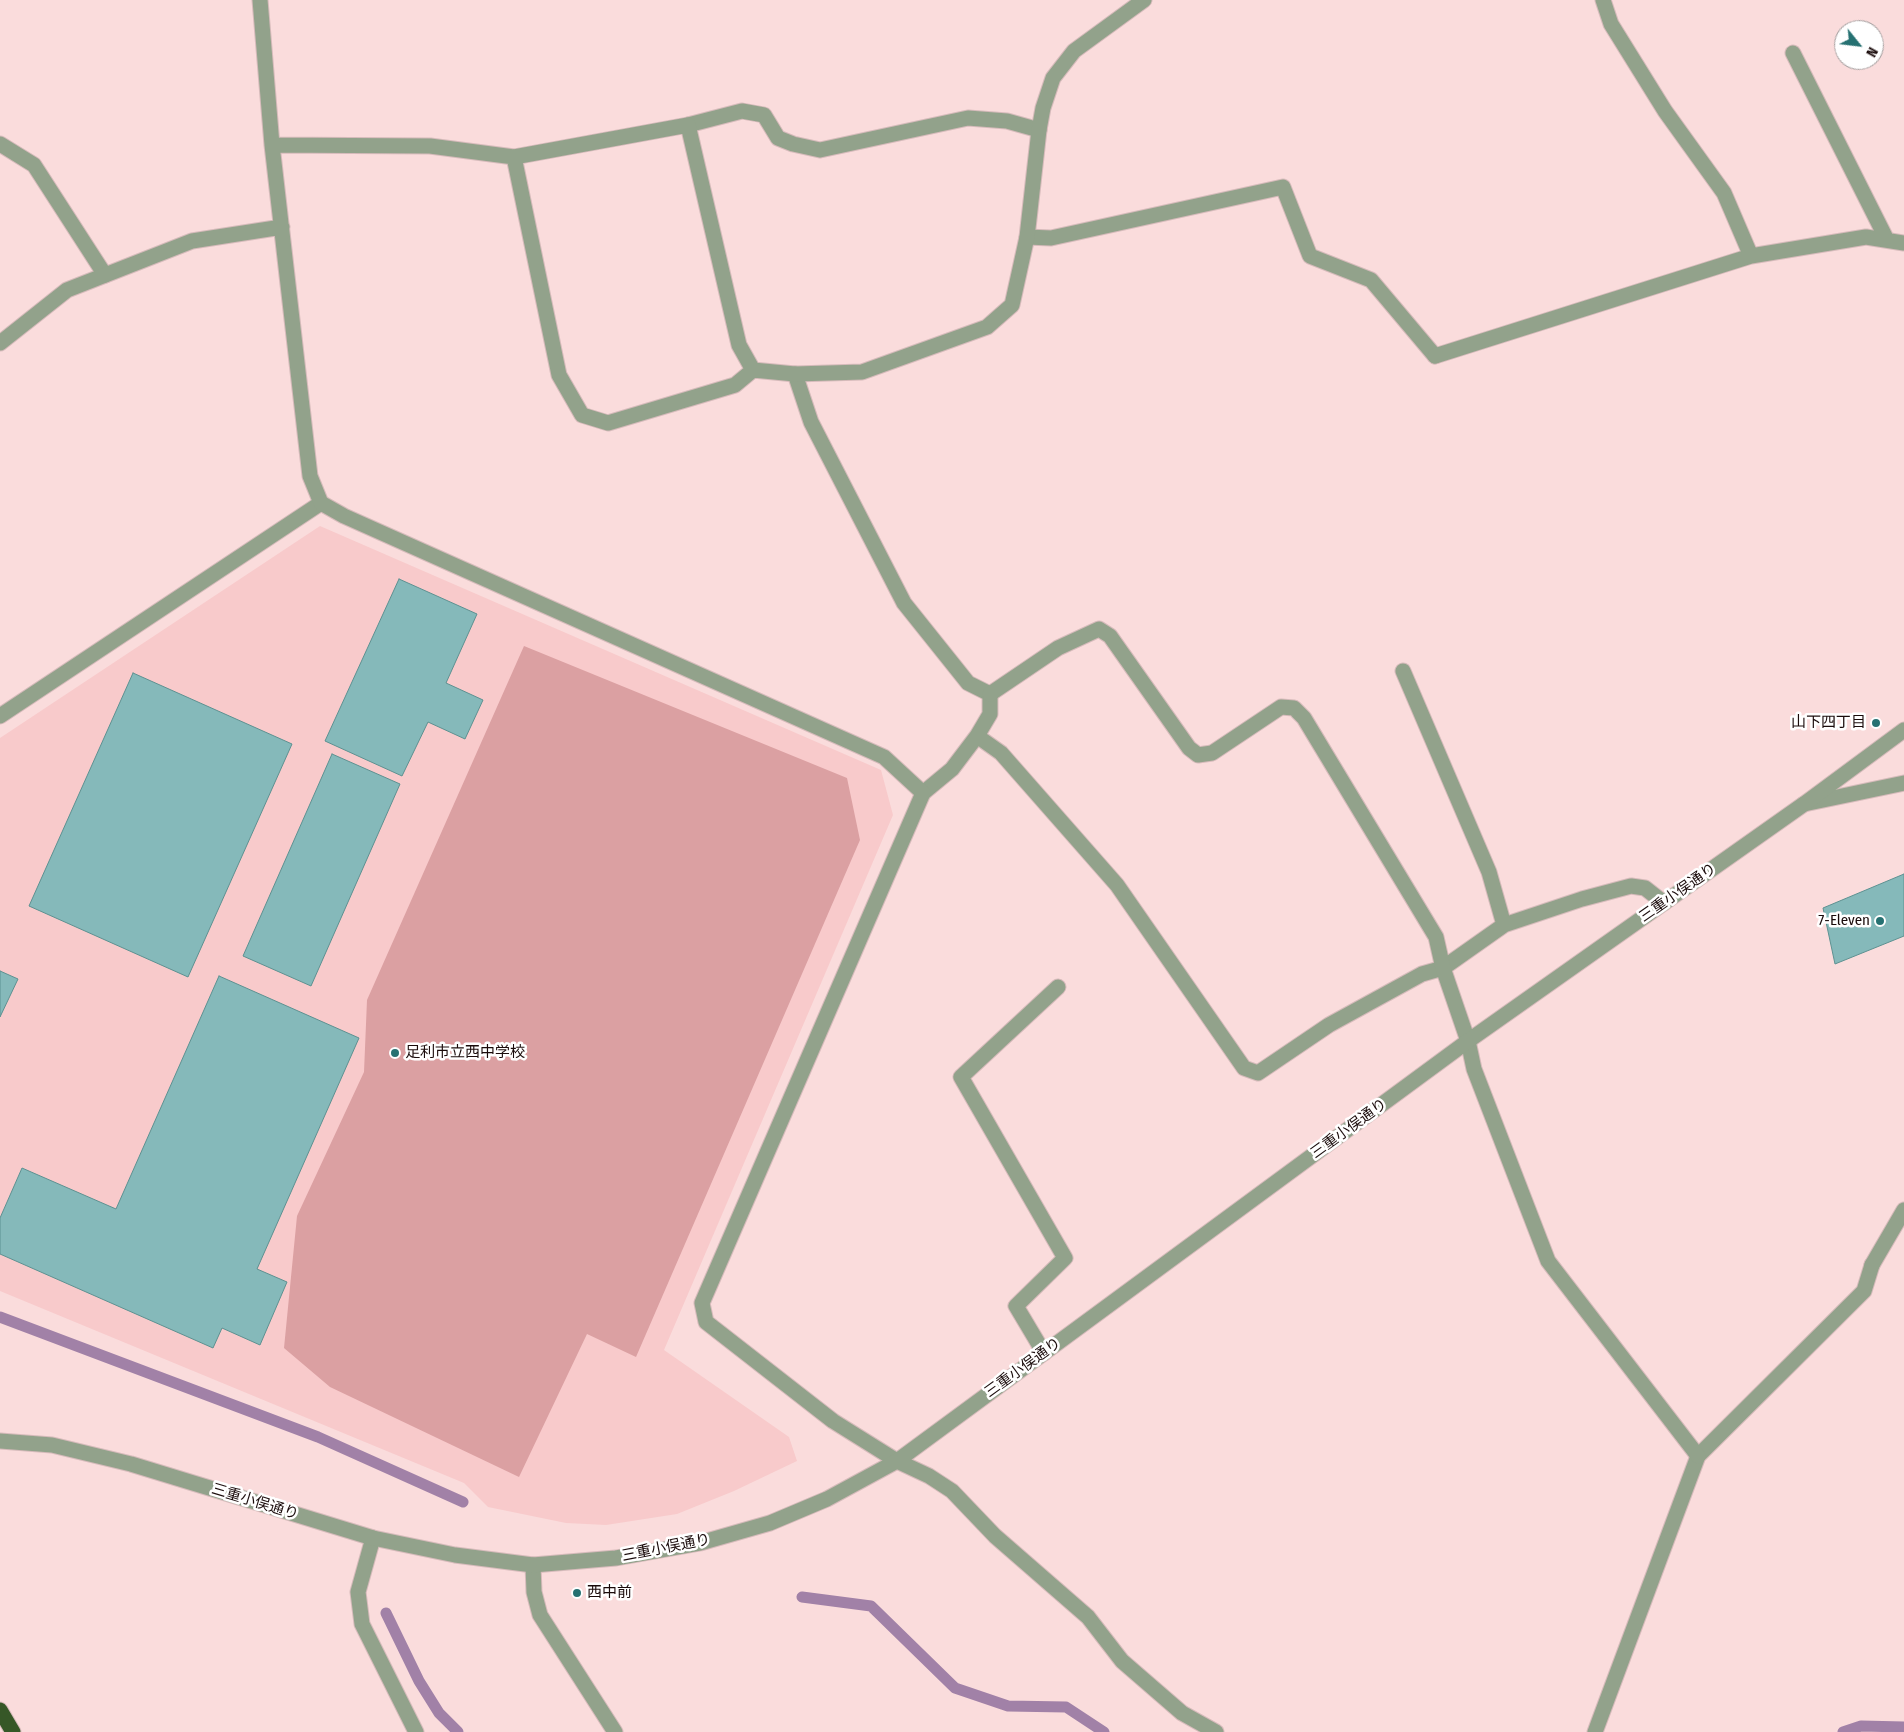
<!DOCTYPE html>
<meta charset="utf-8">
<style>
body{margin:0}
#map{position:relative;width:1904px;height:1732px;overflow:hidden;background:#fadcdc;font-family:"Fira Sans Condensed",sans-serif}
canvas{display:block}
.north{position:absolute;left:1834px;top:20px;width:50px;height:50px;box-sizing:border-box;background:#fff;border:1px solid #a39d9d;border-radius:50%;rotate:119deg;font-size:14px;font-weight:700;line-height:20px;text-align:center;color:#1a0b0b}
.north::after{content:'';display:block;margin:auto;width:18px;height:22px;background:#267172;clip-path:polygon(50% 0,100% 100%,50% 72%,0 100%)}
</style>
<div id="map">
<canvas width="1904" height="1732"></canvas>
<div class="north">N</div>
</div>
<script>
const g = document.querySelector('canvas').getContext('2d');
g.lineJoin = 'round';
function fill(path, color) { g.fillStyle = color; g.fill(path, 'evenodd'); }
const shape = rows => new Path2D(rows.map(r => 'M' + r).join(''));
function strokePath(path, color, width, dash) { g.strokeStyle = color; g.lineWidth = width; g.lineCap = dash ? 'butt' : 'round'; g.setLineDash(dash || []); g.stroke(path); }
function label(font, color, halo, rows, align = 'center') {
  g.font = font + ' "Fira Sans Condensed","Noto Sans JP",sans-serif'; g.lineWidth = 5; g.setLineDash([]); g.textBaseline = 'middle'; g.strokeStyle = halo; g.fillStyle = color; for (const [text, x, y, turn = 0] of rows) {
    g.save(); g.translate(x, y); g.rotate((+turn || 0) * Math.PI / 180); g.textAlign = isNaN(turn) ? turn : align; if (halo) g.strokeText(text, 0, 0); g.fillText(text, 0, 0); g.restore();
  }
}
const built = shape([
 [320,526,881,770,893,815,664,1350,789,1437,797,1461,734,1491,677,1514,606,1525,566,1523,488,1507,464,1483,0,1291,0,738]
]);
const green = shape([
 [524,646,847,778,860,840,636,1357,587,1334,519,1477,330,1387,284,1348,297,1216,364,1072,367,1000]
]);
const stream = shape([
 [0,1317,318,1437,463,1502],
 [802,1597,871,1606,955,1688,1008,1706,1066,1707,1104,1732],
 [386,1613,419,1681,439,1713,458,1732],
 [1843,1732,1861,1726,1904,1727]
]);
const building = shape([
 [399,579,477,614,446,683,483,700,465,739,428,722,402,776,325,741,399,579],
 [133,673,292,744,188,977,29,906,133,673],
 [332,754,400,784,311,986,243,956,332,754],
 [1904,874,1904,936,1835,964,1823,908,1904,874],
 [0,971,18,979,0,1017,0,971],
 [219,976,359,1038,257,1269,287,1282,260,1345,222,1328,213,1348,0,1254,0,1218,22,1168,116,1209,219,976]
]);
const service = shape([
 [688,125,742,111,764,115,778,138,793,144,820,150,968,118,1007,121,1039,130],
 [0,144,34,165,105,275],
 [1027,237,1051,238,1283,187,1310,256,1371,280,1435,356],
 [795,374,811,422,904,603,968,683,990,694,990,714,977,736,952,769,923,793],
 [1403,671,1489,872,1504,925],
 [0,716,321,503],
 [977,736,1001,753,1117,885,1244,1068,1258,1073,1329,1025,1422,974,1443,968,1504,925,1582,899,1631,886,1645,888,1664,903],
 [1804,804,1904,783],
 [1044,1353,1016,1306,1065,1258,961,1077,1058,987],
 [533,1565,534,1592,540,1615,615,1732],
 [1595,1732,1698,1456,1864,1291,1872,1265]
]);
const minor = shape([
 [260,0,272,145,310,476,321,503,344,516,884,757,923,793,702,1303,706,1322,833,1421,897,1461],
 [1603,0,1611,24,1665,111,1724,193,1751,256],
 [1793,53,1887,240],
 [272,145,430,146,514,157],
 [0,343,67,290,192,241,282,227],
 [1435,356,1751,256,1866,237,1904,243],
 [753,370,739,345,688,125,514,157,559,375,582,415,608,423,735,385,753,370,795,374,862,372,987,327,1012,305,1027,237,1039,130,1043,108,1053,78,1074,51,1144,0],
 [990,694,1058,648,1099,629,1110,636,1189,748,1198,755,1212,753,1281,707,1294,708,1304,718,1436,937,1443,968,1468,1041,1474,1069,1548,1261,1698,1456],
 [1872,1265,1904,1210],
 [373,1538,358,1592,362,1624,416,1732]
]);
const tertiary = shape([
 [0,1441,52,1445,131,1464,373,1538,455,1555,533,1565,616,1558,700,1543,770,1523,827,1499,897,1461,1468,1041,1804,804,1904,730],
 [897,1461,929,1476,952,1491,995,1536,1088,1617,1122,1661,1182,1713,1216,1732]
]);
const motorway = shape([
 [0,1710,13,1732]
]);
const markers = [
 [1876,723,5,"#267172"],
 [1880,921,5,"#267172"],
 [395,1053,5,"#267172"],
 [577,1593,5,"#267172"]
];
const poiNames = [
 ["山下四丁目",1866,723],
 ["7-Eleven",1870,921],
 ["足利市立西中学校",405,1053,"left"],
 ["西中前",587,1593,"left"]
];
const streetNames = [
 ["三重小俣通り",1678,893,-35],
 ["三重小俣通り",1349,1129,-36],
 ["三重小俣通り",1023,1368,-36],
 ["三重小俣通り",255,1502,17],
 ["三重小俣通り",666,1548,-11]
];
fill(built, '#f8cacb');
fill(green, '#dba0a2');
strokePath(stream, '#a181a7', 11);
fill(building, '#85b9ba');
strokePath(building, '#5d9191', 1);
strokePath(service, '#d6bbbb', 17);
strokePath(minor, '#d6bbbb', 17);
strokePath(tertiary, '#d6bbbb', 17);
strokePath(motorway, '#d6bbbb', 17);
strokePath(service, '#92a28b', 15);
strokePath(minor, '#92a28b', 15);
strokePath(tertiary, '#92a28b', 15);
strokePath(motorway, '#365727', 15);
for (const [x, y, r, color] of markers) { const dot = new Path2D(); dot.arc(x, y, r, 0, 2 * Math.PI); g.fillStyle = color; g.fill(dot); strokePath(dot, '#fff', 2); }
label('15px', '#1a0b0b', '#fff', poiNames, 'right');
label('15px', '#1a0b0b', '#fff', streetNames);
</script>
